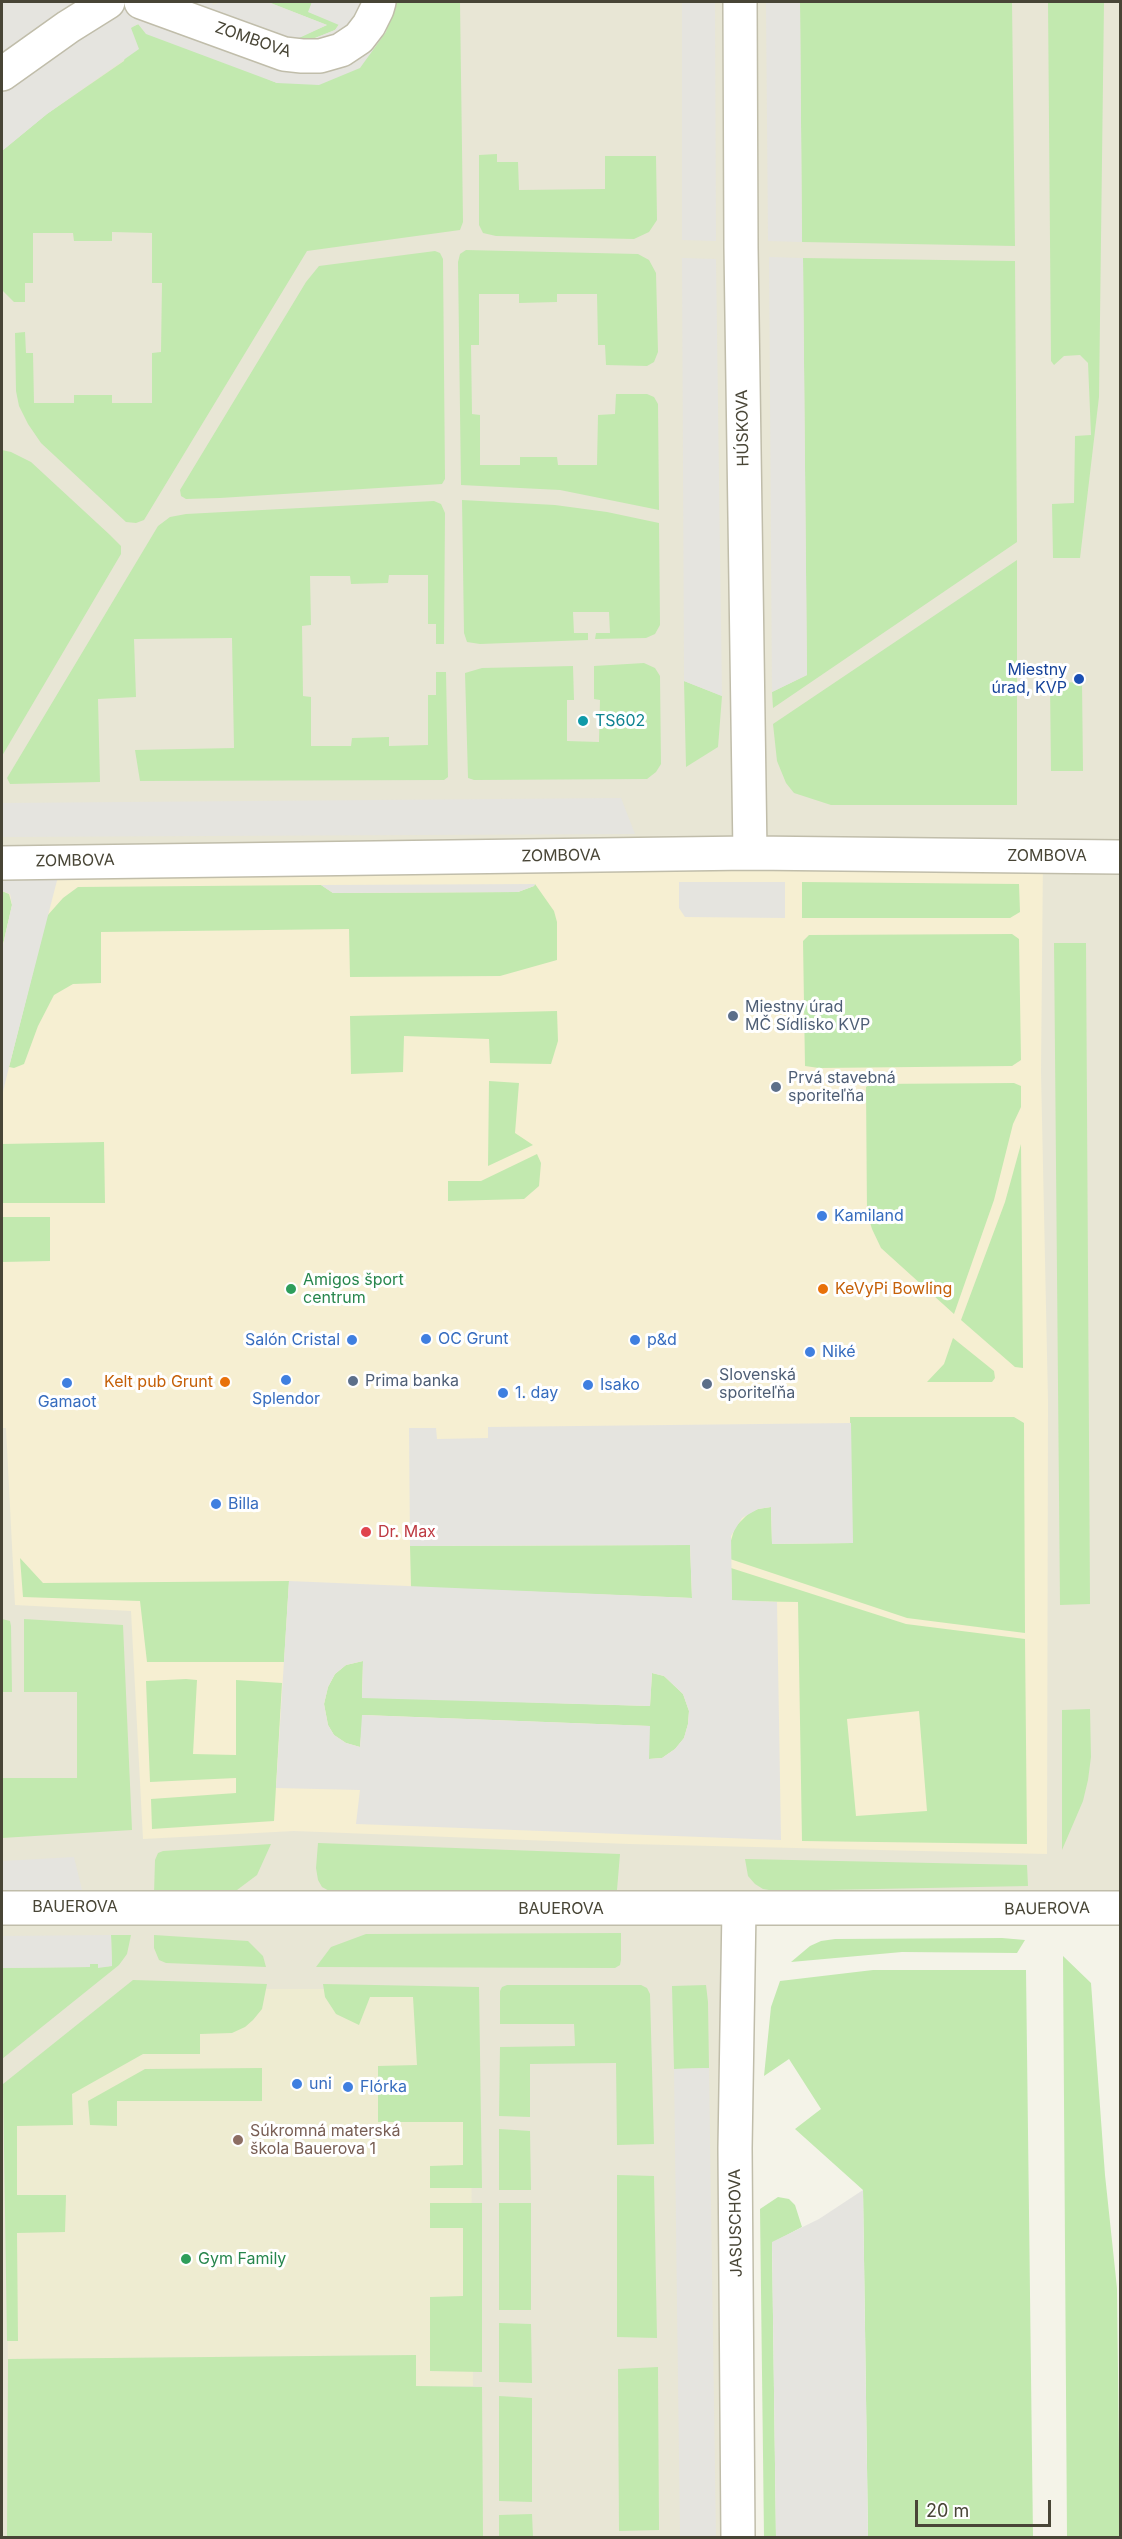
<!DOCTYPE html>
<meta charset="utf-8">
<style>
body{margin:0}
#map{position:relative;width:1122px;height:2539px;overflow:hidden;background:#f4f3e8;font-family:Inter,sans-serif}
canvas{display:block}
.frame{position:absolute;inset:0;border:3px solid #484536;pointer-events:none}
.scale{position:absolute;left:915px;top:2500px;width:136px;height:27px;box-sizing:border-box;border:3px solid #484536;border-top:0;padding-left:8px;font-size:18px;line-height:21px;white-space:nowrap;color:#484536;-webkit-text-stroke:4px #fff;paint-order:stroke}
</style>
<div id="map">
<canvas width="1122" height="2539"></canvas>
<div class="frame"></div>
<div class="scale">20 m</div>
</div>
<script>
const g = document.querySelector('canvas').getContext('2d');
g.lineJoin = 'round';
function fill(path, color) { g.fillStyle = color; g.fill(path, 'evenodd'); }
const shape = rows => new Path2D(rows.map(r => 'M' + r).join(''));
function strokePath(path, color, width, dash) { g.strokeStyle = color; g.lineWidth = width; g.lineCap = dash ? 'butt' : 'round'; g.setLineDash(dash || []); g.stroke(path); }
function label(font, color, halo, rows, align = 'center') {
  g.font = font + ' Inter,sans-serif'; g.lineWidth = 6; g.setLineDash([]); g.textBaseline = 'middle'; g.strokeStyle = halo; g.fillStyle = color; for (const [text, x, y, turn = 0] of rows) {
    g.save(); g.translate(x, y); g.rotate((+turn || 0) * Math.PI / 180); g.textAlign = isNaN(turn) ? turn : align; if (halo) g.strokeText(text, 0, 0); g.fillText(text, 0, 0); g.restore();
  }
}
const residential = shape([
 [2,2,1120,2,1120,1908,739,1910,738,2537,2,2538]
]);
const commercial = shape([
 [1043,856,1041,1072,1048,1401,1047,1854,629,1844,294,1831,143,1839,131,1611,15,1605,6,1428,2,1428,2,863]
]);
const education = shape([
 [266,1989,470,1989,473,2386,415,2386,415,2355,8,2359,4,2093]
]);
const green = shape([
 [268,2,312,2,309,12,339,24,335,30,315,38,295,39,327,25],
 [394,2,460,2,463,222,460,230,307,251,144,520,136,523,126,522,41,443,28,424,19,406,16,391,15,333,25,332,26,353,33,353,34,403,74,403,74,395,112,395,112,403,152,403,152,353,161,352,162,283,152,283,152,233,112,232,112,241,74,241,73,233,33,233,33,283,25,283,25,302,14,302,2,290,2,151,47,114,124,61,131,27,139,24,277,83],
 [800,2,1012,2,1015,246,802,242],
 [1048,2,1104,2,1099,397,1080,558,1053,558,1052,504,1074,503,1075,436,1091,435,1088,363,1080,355,1064,356,1054,365,1051,361],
 [497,154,497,162,518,162,519,190,605,189,605,156,656,156,657,220,649,232,634,239,496,236,483,233,479,225,479,155],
 [466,250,638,254,649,260,656,273,658,352,654,362,647,366,606,365,605,345,598,345,597,294,557,294,557,302,519,303,519,294,479,294,479,345,471,345,472,414,480,415,480,465,520,465,520,457,557,457,558,465,597,465,598,415,615,414,616,394,647,394,654,397,658,404,659,510,560,490,461,485,458,262,460,254],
 [435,251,440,253,443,259,445,479,442,484,220,498,186,499,181,496,180,490,306,282,319,266],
 [803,258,1015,261,1017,542,773,708,772,692,807,675],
 [2,450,11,452,31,462,110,535,121,546,121,554,2,756],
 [462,500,555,505,607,512,659,523,660,625,655,634,646,638,595,639,596,633,610,633,609,612,573,612,574,633,588,633,588,640,480,644,467,642,464,633],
 [434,501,441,504,445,513,444,644,436,644,436,624,428,624,428,575,389,575,388,583,351,584,350,576,310,576,311,625,302,626,303,696,311,697,311,746,351,746,352,738,389,737,389,746,428,745,428,695,436,695,436,672,446,672,448,777,444,780,140,781,135,750,234,748,232,638,134,639,136,697,98,699,100,782,10,784,7,778,158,526,170,517,186,514],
 [1017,560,1017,805,831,805,794,793,786,783,777,761,773,724],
 [644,663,655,668,660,676,661,764,656,772,647,779,474,780,468,778,465,673,482,668,573,666,574,700,567,700,567,741,599,742,600,700,594,699,594,666],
 [684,681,722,696,718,747,686,767],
 [1082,682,1083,771,1051,771,1050,683],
 [802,882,1019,884,1020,912,1010,918,802,918],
 [535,884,554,911,557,922,557,960,500,976,350,977,349,929,101,932,101,983,73,984,54,995,38,1026,24,1064,14,1068,9,1067,47,916,63,898,78,887,321,885,333,893,518,892,534,886],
 [2,891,9,894,12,905,2,949],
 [1012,934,1019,939,1021,1060,1012,1066,819,1068,805,1066,803,941,809,935],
 [1054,943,1086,943,1090,1604,1060,1605],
 [557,1011,558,1041,551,1064,490,1063,489,1039,404,1036,403,1072,351,1074,350,1016],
 [489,1081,519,1083,515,1133,533,1145,488,1166],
 [1014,1083,1021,1086,1021,1107,1013,1124,994,1200,954,1314,881,1248,872,1229,867,1213,866,1087,871,1084],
 [104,1142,105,1203,2,1203,2,1144],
 [1021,1144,1023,1368,1015,1367,961,1320,1005,1202],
 [537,1154,541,1163,539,1186,524,1199,448,1201,448,1181,481,1181],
 [2,1217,50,1217,50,1261,2,1262],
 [953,1338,994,1371,995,1378,992,1382,927,1382,944,1364],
 [850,1417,1014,1417,1024,1423,1025,1633,907,1618,730,1559,730,1544,735,1527,749,1513,758,1509,771,1507,772,1544,852,1543],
 [690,1545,692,1598,411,1587,410,1546],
 [20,1558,43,1583,289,1581,284,1662,147,1662,140,1601,23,1597],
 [731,1568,906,1624,1025,1639,1027,1844,802,1841,798,1602,732,1601],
 [919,1711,927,1811,856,1816,847,1719],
 [2,1619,10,1621,11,1626,12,1692,2,1692],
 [24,1619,123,1625,132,1830,2,1838,2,1778,77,1778,77,1692,24,1692],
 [363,1661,362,1697,650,1706,652,1673,664,1676,683,1694,689,1711,688,1724,684,1738,675,1749,662,1758,649,1759,649,1726,363,1715,360,1747,346,1743,334,1735,328,1725,324,1704,328,1687,335,1674,346,1665],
 [186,1679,197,1680,193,1754,236,1755,236,1680,282,1683,274,1821,152,1829,151,1799,236,1793,236,1778,150,1782,146,1681],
 [1090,1709,1091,1757,1088,1780,1083,1801,1062,1850,1062,1710],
 [318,1843,620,1854,617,1890,333,1893,322,1887,318,1880,316,1868],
 [271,1844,257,1875,233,1893,154,1894,155,1860,158,1853,163,1851],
 [745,1859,1027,1865,1028,1886,775,1891,763,1889,755,1884,748,1876],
 [621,1933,621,1960,620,1965,615,1968,316,1967,331,1947,366,1934],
 [111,1935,131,1935,127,1954,119,1965,2,2059,2,1968,89,1967,90,1964,98,1964,98,1967,112,1966],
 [154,1935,248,1941,263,1956,266,1967,166,1963,159,1960,154,1948],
 [1002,1938,1025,1940,1017,1953,902,1952,791,1962,810,1946,821,1941,835,1939],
 [1063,1956,1091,1983,1105,2175,1117,2288,1120,2537,1067,2537],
 [873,1970,1026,1970,1033,2537,868,2537,863,2190,795,2129,821,2109,789,2059,764,2076,771,2007,780,1981],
 [133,1980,267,1984,262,2009,253,2020,245,2027,232,2033,200,2034,200,2054,143,2054,72,2094,73,2125,17,2126,17,2195,66,2195,65,2232,17,2233,18,2341,7,2341,3,2084],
 [323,1984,479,1987,482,2188,430,2188,430,2166,463,2165,463,2122,378,2122,378,2066,417,2065,413,1997,370,1997,359,2025,336,2014,325,1997],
 [507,1985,641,1985,647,1988,650,1994,654,2144,617,2145,616,2063,530,2064,530,2117,499,2116,500,2047,575,2046,574,2024,500,2024,500,1991,502,1987],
 [706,1985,708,2002,709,2068,674,2069,672,1986],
 [262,2068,262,2101,117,2101,117,2126,90,2125,88,2101,145,2069],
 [499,2129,530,2131,531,2190,499,2190],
 [617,2175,654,2176,657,2338,617,2337],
 [778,2197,789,2199,795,2205,802,2227,772,2243,776,2538,764,2537,760,2209],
 [430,2203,482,2203,482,2372,430,2371,430,2297,463,2296,463,2228,430,2228],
 [499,2203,531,2203,531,2310,499,2310],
 [499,2323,531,2324,532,2383,499,2382],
 [416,2355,416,2386,482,2387,483,2537,7,2537,8,2359],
 [658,2367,659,2530,619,2531,618,2369],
 [499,2396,532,2398,532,2502,499,2501],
 [532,2514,533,2537,499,2537,499,2515]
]);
const parking = shape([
 [2,2,212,2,213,5,221,2,268,2,327,25,297,39,303,39,315,38,335,30,339,25,308,12,312,2,394,2,386,32,360,68,319,85,277,83,146,34,138,24,131,28,139,49,47,114,2,151],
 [682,2,715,2,716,241,682,240],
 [766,2,800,2,802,242,768,241],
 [769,257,803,258,807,675,772,692],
 [682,258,716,259,722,696,684,681],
 [621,798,635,834,2,837,2,803],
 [62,861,9,1067,2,1096,2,949,12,905,10,894,2,891,2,863],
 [679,882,785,882,785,918,685,917,679,908],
 [535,884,534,886,518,892,333,893,321,885],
 [851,1423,853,1543,772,1544,771,1507,758,1509,742,1518,731,1536,732,1600,777,1602,781,1840,356,1824,360,1790,276,1788,289,1581,692,1598,690,1545,410,1546,409,1428,436,1428,437,1439,488,1438,488,1427],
 [363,1661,362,1698,650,1706,652,1673,664,1676,683,1694,689,1711,688,1724,684,1738,675,1749,662,1758,649,1759,650,1726,362,1715,360,1747,346,1743,334,1735,328,1725,324,1704,328,1687,335,1674,346,1665],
 [74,1857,83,1894,2,1894,2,1861],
 [111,1935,112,1966,98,1968,98,1964,90,1964,90,1967,2,1968,2,1936],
 [709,2068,716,2537,680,2537,674,2069],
 [863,2190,868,2537,776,2537,772,2242,819,2219]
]);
const street = shape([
 [141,2,284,54,302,56,320,56,341,50,359,38,369,25,377,9,379,2],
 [740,2,741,248,750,853],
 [2,74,68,27,108,2],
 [2,863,750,853,1120,857],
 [2,1908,1120,1908],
 [738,2538,735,2148,739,1909]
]);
const markers = [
 [1079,679,6,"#1a4fb4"],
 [583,721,6,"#0f9aa8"],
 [733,1016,6,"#5c6f8a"],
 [776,1087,6,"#5c6f8a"],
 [822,1216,6,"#3f7fe0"],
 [291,1289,6,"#2e9e5b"],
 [823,1289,6,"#e8710a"],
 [426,1339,6,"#3f7fe0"],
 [352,1340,6,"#3f7fe0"],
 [635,1340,6,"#3f7fe0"],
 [810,1352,6,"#3f7fe0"],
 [286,1380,6,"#3f7fe0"],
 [353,1381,6,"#5c6f8a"],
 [225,1382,6,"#e8710a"],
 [67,1383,6,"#3f7fe0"],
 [707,1384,6,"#5c6f8a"],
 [588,1385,6,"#3f7fe0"],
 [503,1393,6,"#3f7fe0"],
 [216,1504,6,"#3f7fe0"],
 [366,1532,6,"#e0444e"],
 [297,2084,6,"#3f7fe0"],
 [348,2087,6,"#3f7fe0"],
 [238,2140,6,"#8d6e63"],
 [186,2259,6,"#2e9e5b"]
];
const streetNames = [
 ["ZOMBOVA",253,40,19],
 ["HÚSKOVA",743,428,-91],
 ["ZOMBOVA",561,856,-1],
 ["ZOMBOVA",1047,856],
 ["ZOMBOVA",75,861,-1],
 ["BAUEROVA",75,1907],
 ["BAUEROVA",561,1909],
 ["BAUEROVA",1047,1909,-1],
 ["JASUSCHOVA",736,2223,-91]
];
const transitNames = [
 ["Miestny",1067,670],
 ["úrad, KVP",1067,688]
];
const cultureNames = [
 ["TS602",595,721]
];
const serviceNames = [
 ["Miestny úrad",745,1007],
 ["MČ Sídlisko KVP",745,1025],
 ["Prvá stavebná",788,1078],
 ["sporiteľňa",788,1096],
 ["Slovenská",719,1375],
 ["sporiteľňa",719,1393],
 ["Prima banka",365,1381]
];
const shopNames = [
 ["Kamiland",834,1216],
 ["OC Grunt",438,1339],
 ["Salón Cristal",340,1340,"right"],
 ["p&d",647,1340],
 ["Niké",822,1352],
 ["Isako",600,1385],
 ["1. day",515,1393],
 ["Splendor",286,1399,"center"],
 ["Gamaot",67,1402,"center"],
 ["Billa",228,1504],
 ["uni",309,2084],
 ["Flórka",360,2087]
];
const leisureNames = [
 ["Amigos šport",303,1280],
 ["centrum",303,1298],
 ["Gym Family",198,2259]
];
const foodNames = [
 ["KeVyPi Bowling",835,1289],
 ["Kelt pub Grunt",213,1382,"right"]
];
const healthNames = [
 ["Dr. Max",378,1532]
];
const educationNames = [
 ["Súkromná materská",250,2131],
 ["škola Bauerova 1",250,2149]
];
fill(residential, '#e8e6d5');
fill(commercial, '#f6efd2');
fill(education, '#eeecd1');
fill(green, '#c2e9af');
fill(parking, '#e5e4df');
strokePath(street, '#c0bdaa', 36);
strokePath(street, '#fff', 33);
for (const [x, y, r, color] of markers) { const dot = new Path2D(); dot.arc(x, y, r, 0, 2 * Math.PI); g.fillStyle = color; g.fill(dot); strokePath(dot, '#fff', 2); }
label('16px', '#484536', '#fff', streetNames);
label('16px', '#164399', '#fff', transitNames, 'right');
label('16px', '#0d838f', '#fff', cultureNames, 'left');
label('16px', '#4e5e75', '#fff', serviceNames, 'left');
label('16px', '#366cbe', '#fff', shopNames, 'left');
label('16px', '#27864d', '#fff', leisureNames, 'left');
label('16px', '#c56008', '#fff', foodNames, 'left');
label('16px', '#be3a42', '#fff', healthNames, 'left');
label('16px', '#785e54', '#fff', educationNames, 'left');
</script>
